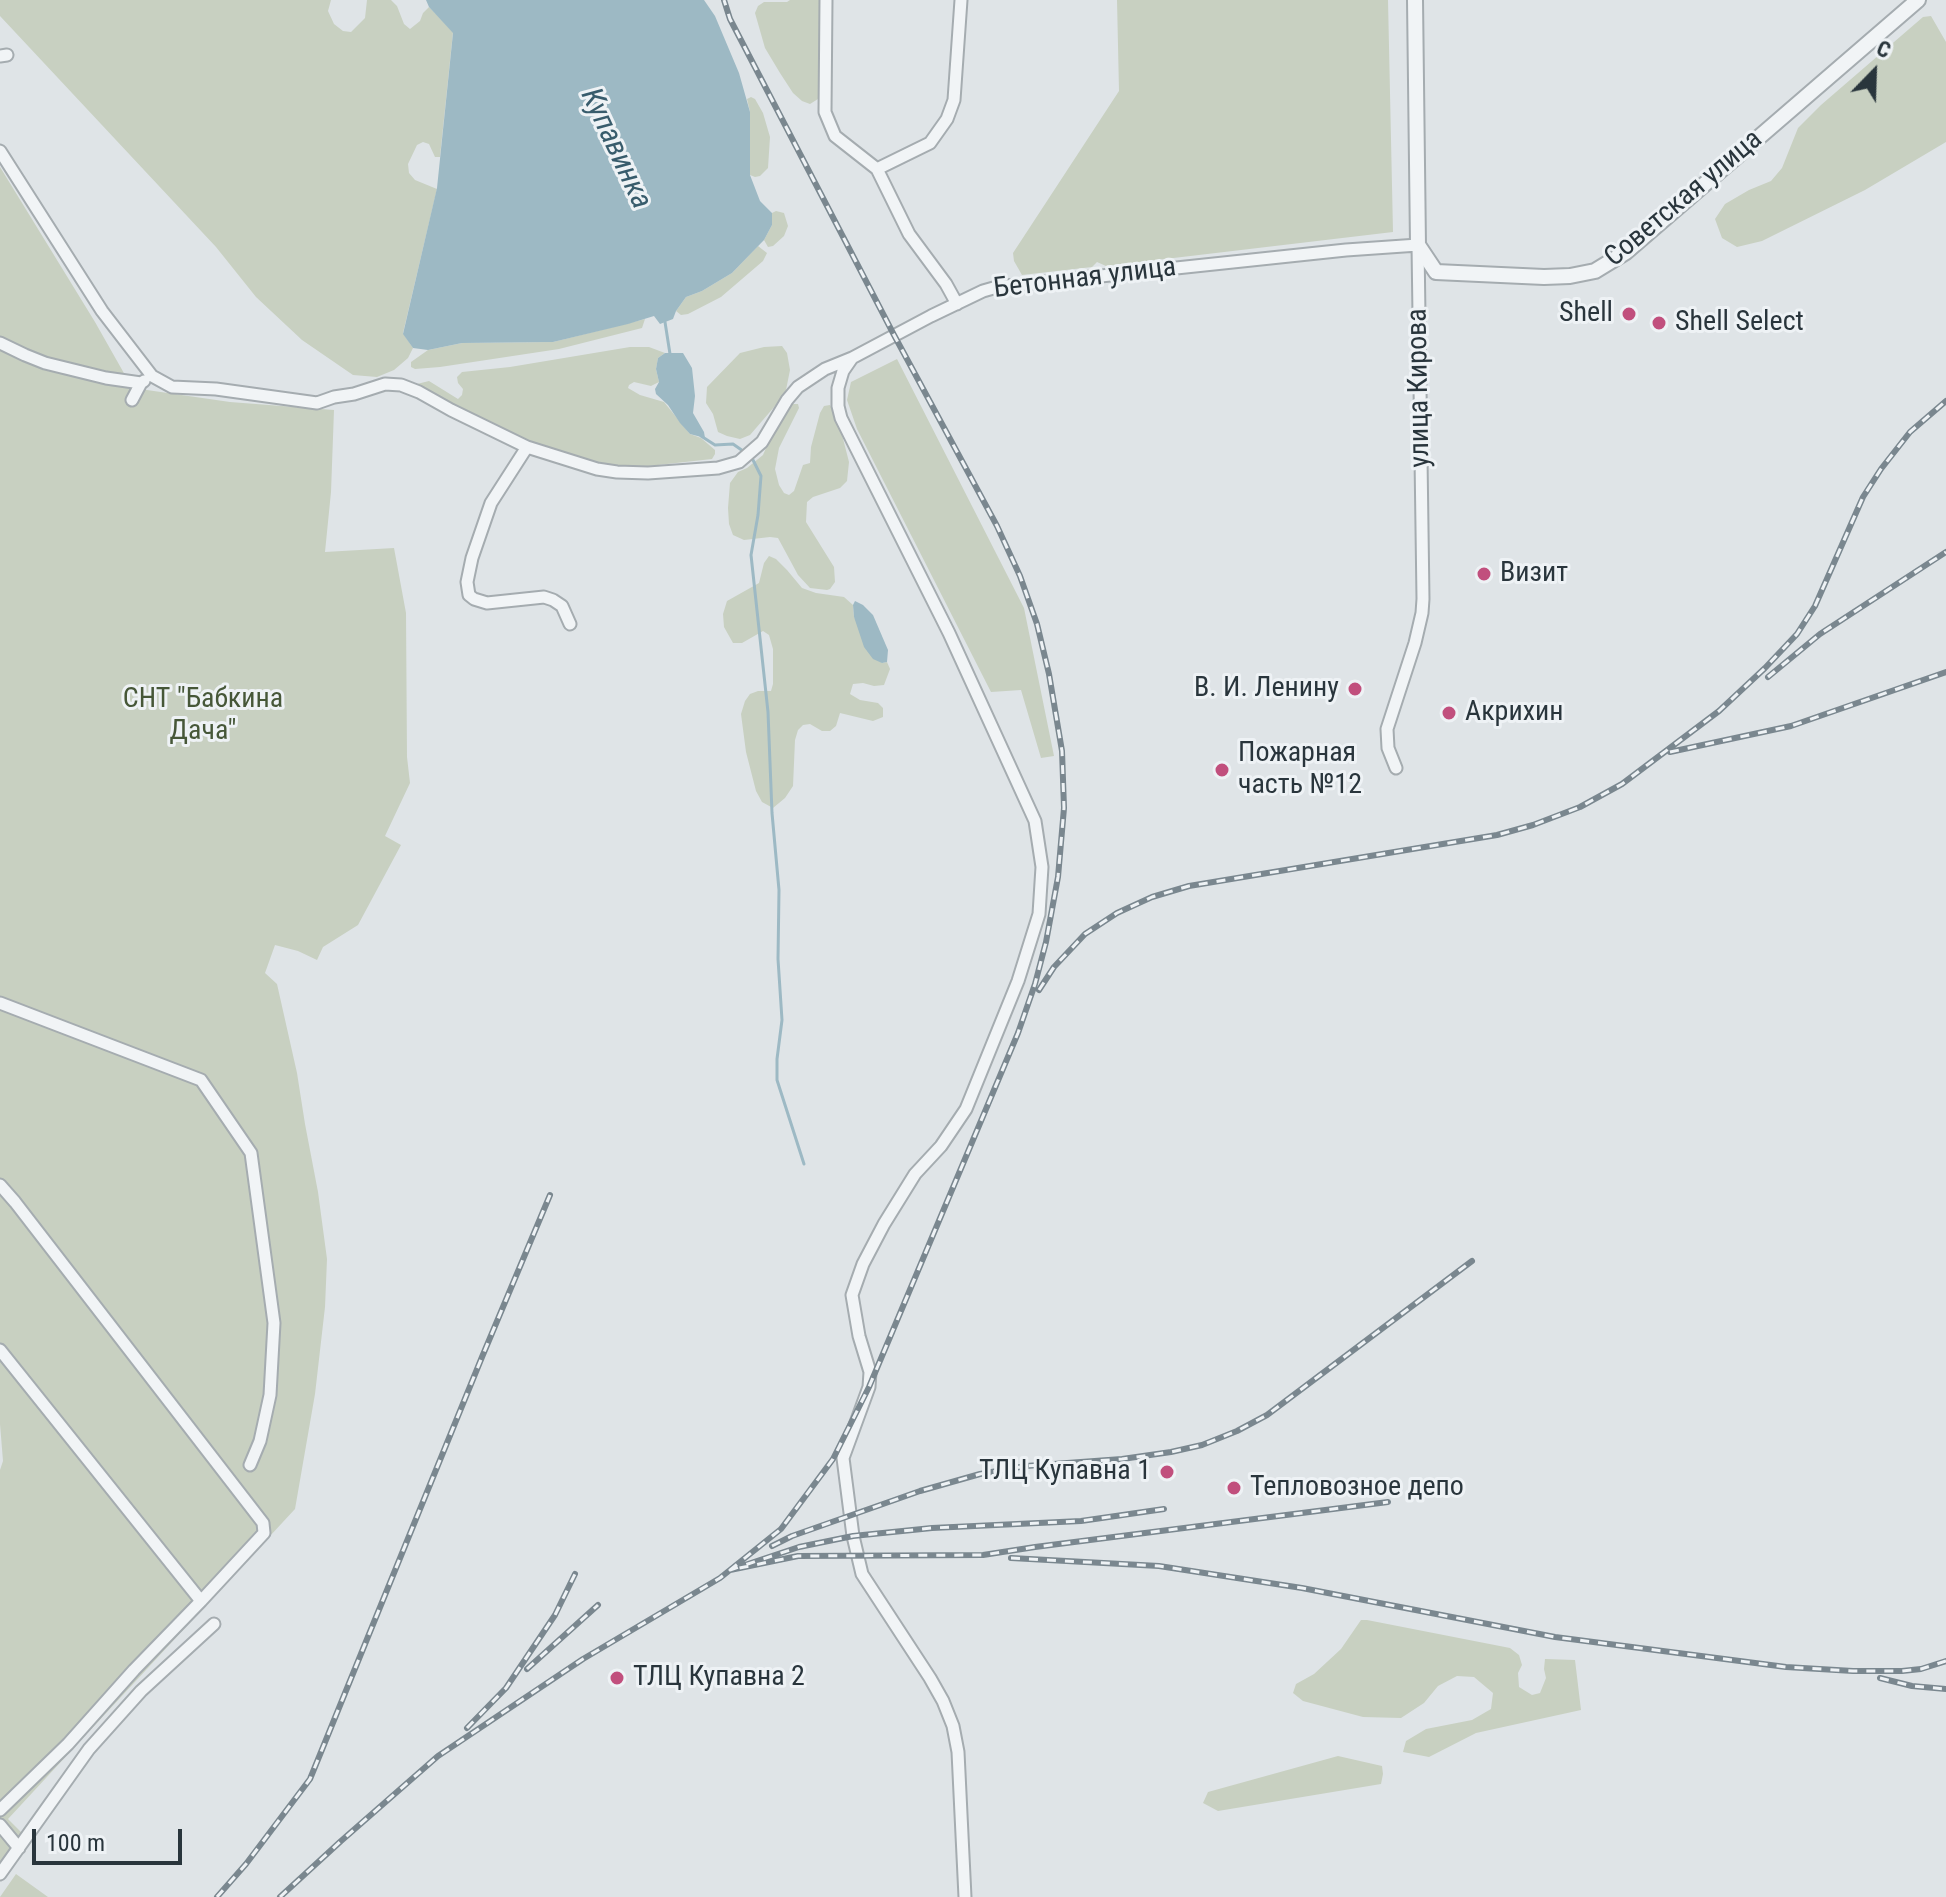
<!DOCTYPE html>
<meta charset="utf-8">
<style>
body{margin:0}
#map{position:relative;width:1946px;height:1897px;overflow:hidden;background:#dfe4e7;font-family:"Roboto Condensed",sans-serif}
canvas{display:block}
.north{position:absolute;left:1834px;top:32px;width:80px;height:80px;-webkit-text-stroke:6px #eef2f5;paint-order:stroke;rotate:23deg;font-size:22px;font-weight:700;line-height:32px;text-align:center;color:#29353c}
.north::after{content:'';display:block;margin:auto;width:28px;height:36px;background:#29353c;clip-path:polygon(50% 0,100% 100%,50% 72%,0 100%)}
.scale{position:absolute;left:32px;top:1829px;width:150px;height:36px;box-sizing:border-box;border:4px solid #29353c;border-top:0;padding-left:10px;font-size:24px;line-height:28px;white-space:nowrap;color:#29353c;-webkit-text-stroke:6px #eef2f5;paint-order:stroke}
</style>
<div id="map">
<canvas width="1946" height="1897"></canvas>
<div class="north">С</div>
<div class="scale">100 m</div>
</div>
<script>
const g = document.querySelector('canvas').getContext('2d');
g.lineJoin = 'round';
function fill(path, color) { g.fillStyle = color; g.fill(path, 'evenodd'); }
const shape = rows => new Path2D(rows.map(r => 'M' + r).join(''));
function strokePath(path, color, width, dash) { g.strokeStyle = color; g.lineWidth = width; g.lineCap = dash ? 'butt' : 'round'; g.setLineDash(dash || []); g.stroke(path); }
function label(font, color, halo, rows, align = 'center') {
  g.font = font + ' "Roboto Condensed",sans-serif'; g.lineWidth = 6; g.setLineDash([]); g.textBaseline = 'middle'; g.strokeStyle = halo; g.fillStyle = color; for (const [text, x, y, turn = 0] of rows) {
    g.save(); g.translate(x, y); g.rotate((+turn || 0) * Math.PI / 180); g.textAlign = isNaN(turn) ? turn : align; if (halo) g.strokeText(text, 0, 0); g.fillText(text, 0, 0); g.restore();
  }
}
const green = shape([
 [0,0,331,0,328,11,334,24,343,31,351,32,365,18,367,0,391,0,397,6,404,24,410,29,420,21,423,13,429,7,453,32,440,157,435,157,429,144,423,142,417,145,408,164,409,173,415,180,437,189,403,333,413,348,408,358,394,370,377,377,353,375,302,340,256,297,216,247,0,16],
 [790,0,820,0,821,73,818,99,810,104,802,101,793,93,780,73,765,48,755,13,758,6,764,2,787,2],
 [1117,0,1388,0,1393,232,1106,266,1097,262,1092,267,1022,275,1014,261,1013,253,1119,91],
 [1931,16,1946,42,1946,142,1865,190,1762,241,1737,247,1722,238,1715,219,1725,204,1749,190,1771,181,1782,168,1798,128,1821,105,1923,17],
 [751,97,755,99,763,113,770,137,768,168,760,176,755,177,750,175,750,112,747,99],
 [0,167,95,322,125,375,140,389,230,402,334,410,331,492,325,552,394,548,406,613,407,757,410,783,385,836,401,845,358,925,323,947,317,960,298,951,275,945,265,973,277,984,297,1073,305,1124,318,1192,327,1259,325,1307,315,1394,295,1509,8,1819,23,1834,0,1867,0,1470,3,1461,0,1424],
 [776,211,784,213,788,226,784,236,773,246,768,247,764,240,772,225,772,213],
 [758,246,767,253,763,261,721,297,688,314,681,315,676,311,686,297,702,291,732,273],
 [645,319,642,328,559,349,440,367,415,369,411,367,411,362,428,350,462,343,553,342],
 [782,346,787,353,790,370,786,390,775,406,750,435,740,439,727,436,718,432,713,414,706,403,707,387,740,353,764,347],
 [630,347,649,347,665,353,658,358,656,369,659,382,651,386,634,382,629,385,628,388,640,395,664,402,690,434,701,438,715,450,715,454,712,459,631,468,594,464,551,451,415,389,417,384,429,381,458,399,462,395,463,389,458,383,457,377,462,372,510,367],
 [897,359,1024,608,1054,756,1041,758,1021,690,991,692,857,429,847,400,851,382],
 [791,404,798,404,799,408,779,448,775,469,779,485,784,493,789,495,794,491,803,465,810,463,811,447,820,413,824,406,830,405,839,423,849,462,847,481,840,488,813,497,807,502,806,522,834,567,835,582,830,589,827,590,810,588,798,575,778,538,770,537,744,540,733,535,729,524,728,508,730,483,738,472,747,468,763,455,769,441],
 [769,556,776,559,787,570,802,588,816,593,844,597,853,605,854,617,882,663,887,662,890,669,884,685,874,686,863,683,853,684,850,694,860,700,878,703,883,708,883,717,873,721,840,713,836,726,830,731,822,731,810,724,803,725,798,730,795,740,793,786,785,798,773,808,762,802,756,791,746,752,741,714,745,701,750,694,758,691,771,691,773,684,773,649,769,635,763,631,742,643,733,643,724,627,723,614,727,601,759,583,764,563],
 [1361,1620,1367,1620,1510,1648,1519,1655,1522,1665,1518,1673,1519,1687,1532,1695,1540,1693,1546,1678,1544,1669,1545,1659,1575,1660,1581,1710,1476,1733,1429,1757,1403,1752,1406,1741,1426,1729,1472,1720,1491,1709,1493,1693,1474,1677,1457,1676,1438,1686,1424,1703,1401,1718,1363,1717,1303,1701,1293,1693,1296,1684,1314,1674,1341,1649],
 [1338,1756,1382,1766,1383,1774,1381,1784,1218,1811,1203,1803,1208,1792],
 [16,1874,48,1897,0,1897]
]);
const water = shape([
 [426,0,704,0,715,16,739,73,750,112,750,175,760,201,772,213,772,225,764,240,732,273,702,291,686,297,676,311,673,319,660,324,654,316,628,324,553,342,462,343,428,350,413,348,403,334,437,188,453,33,429,7],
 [665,353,683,353,692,368,695,396,693,413,704,432,705,438,690,434,680,423,668,405,656,394,655,389,659,382,656,369,658,358],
 [855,601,863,605,873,615,888,650,887,662,882,663,873,659,864,647,854,617,853,605]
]);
const stream = shape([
 [665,322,670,354],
 [701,436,715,445,733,444,743,451],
 [753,460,761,476,758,515,751,555,768,712,772,813,779,890,778,959,782,1020,777,1059,777,1080,804,1164]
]);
const minor = shape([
 [826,0,825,112,835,136,877,169,930,143,947,119,954,100,961,0],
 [0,56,7,55],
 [0,151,102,311,152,376,172,387,216,389,317,403,334,397,354,394,385,384,401,385,419,392,451,410,527,447,597,469,617,472,648,473,718,468,739,462,762,442,787,400,798,387,825,369,852,358],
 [877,169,909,234,946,284,957,304],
 [0,343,25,355,45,363,106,378,141,383],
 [132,400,141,383,144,381],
 [527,447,491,503,472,558,467,582,469,595,474,599,487,603,544,597,553,600,562,606,570,624],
 [0,1003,201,1080,251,1153,274,1323,270,1395,260,1441,250,1465],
 [0,1185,15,1202,263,1523,264,1533,201,1601,134,1670,68,1744,0,1810],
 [0,1350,201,1601],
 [0,1825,19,1848],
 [0,1874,89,1749,141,1691,214,1624],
 [965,1897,958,1752,953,1726,943,1701,930,1678,862,1574,853,1536,843,1458,869,1387,870,1372,859,1336,852,1295,863,1264,884,1224,915,1174,941,1146,966,1109,1018,981,1039,914,1042,867,1035,821,949,633,841,418,838,406,838,388,843,371,852,358,931,316,983,291,997,287,1346,250,1418,245,1423,599,1422,613,1415,643,1387,729,1388,748,1396,768]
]);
const tertiary = shape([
 [1415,0,1418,245,1436,272,1544,277,1570,276,1595,271,1626,252,1918,0]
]);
const rail = shape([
 [1768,677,1820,634,1946,552],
 [1670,752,1791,726,1946,672],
 [1039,990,1054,967,1085,934,1117,913,1152,897,1189,886,1497,835,1533,825,1580,807,1622,784,1719,711,1765,668,1797,634,1815,606,1863,497,1881,469,1910,432,1946,401],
 [1164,1509,1081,1521,932,1528,853,1536,799,1547,730,1570,798,1556,983,1555,1035,1547,1388,1502],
 [772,1546,792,1536,920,1491,980,1474,1026,1466,1122,1459,1171,1452,1202,1445,1237,1431,1267,1415,1472,1261],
 [1011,1558,1159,1566,1302,1588,1555,1637,1786,1667,1853,1671,1902,1671,1921,1669,1946,1661],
 [527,1669,598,1605],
 [1880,1678,1912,1686,1946,1689],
 [467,1728,506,1688,555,1615,575,1574],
 [217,1897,246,1864,310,1779,482,1357,550,1195],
 [280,1897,341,1841,438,1756,583,1659,720,1578,781,1529,833,1459,869,1387,1018,1033,1035,984,1046,942,1058,877,1064,808,1062,751,1049,674,1037,624,1020,576,997,526,894,335,743,44,730,19,724,0]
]);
const markers = [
 [1629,314,8,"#c14f7d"],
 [1659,323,8,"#c14f7d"],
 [1484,574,8,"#c14f7d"],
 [1355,689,8,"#c14f7d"],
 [1449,713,8,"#c14f7d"],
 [1222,770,8,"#c14f7d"],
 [1167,1472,8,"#c14f7d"],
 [1234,1488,8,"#c14f7d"],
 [617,1678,8,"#c14f7d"]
];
const streetNames = [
 ["Советская улица",1684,199,-40],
 ["Бетонная улица",1085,279,-7],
 ["улица Кирова",1420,388,-91]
];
const poiNames = [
 ["Shell",1613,314,"right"],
 ["Shell Select",1675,323],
 ["Визит",1500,574],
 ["В. И. Ленину",1339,689,"right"],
 ["Акрихин",1465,713],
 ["Пожарная",1238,754],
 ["часть №12",1238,786],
 ["ТЛЦ Купавна 1",1151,1472,"right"],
 ["Тепловозное депо",1250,1488],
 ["ТЛЦ Купавна 2",633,1678]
];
const parkNames = [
 ["СНТ \"Бабкина",203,700],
 ["Дача\"",203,732]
];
const waterNames = [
 ["Купавинка",615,149,65]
];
fill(green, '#c8d0c1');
fill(water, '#9db9c4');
strokePath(stream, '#9db9c4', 3);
strokePath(minor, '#a5acb0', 15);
strokePath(tertiary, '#a5acb0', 18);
strokePath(minor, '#f1f4f6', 11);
strokePath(tertiary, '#f1f4f6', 14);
strokePath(rail, '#7a878f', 6);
strokePath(rail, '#eef2f5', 3, [9]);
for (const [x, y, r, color] of markers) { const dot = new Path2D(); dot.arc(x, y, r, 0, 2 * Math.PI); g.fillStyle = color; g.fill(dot); strokePath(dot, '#eef2f5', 3); }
label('28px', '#29353c', '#eef2f5', streetNames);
label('28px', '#29353c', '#eef2f5', poiNames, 'left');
label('28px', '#465738', '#eef2f5', parkNames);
label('italic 30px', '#385c6c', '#eef2f5', waterNames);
</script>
